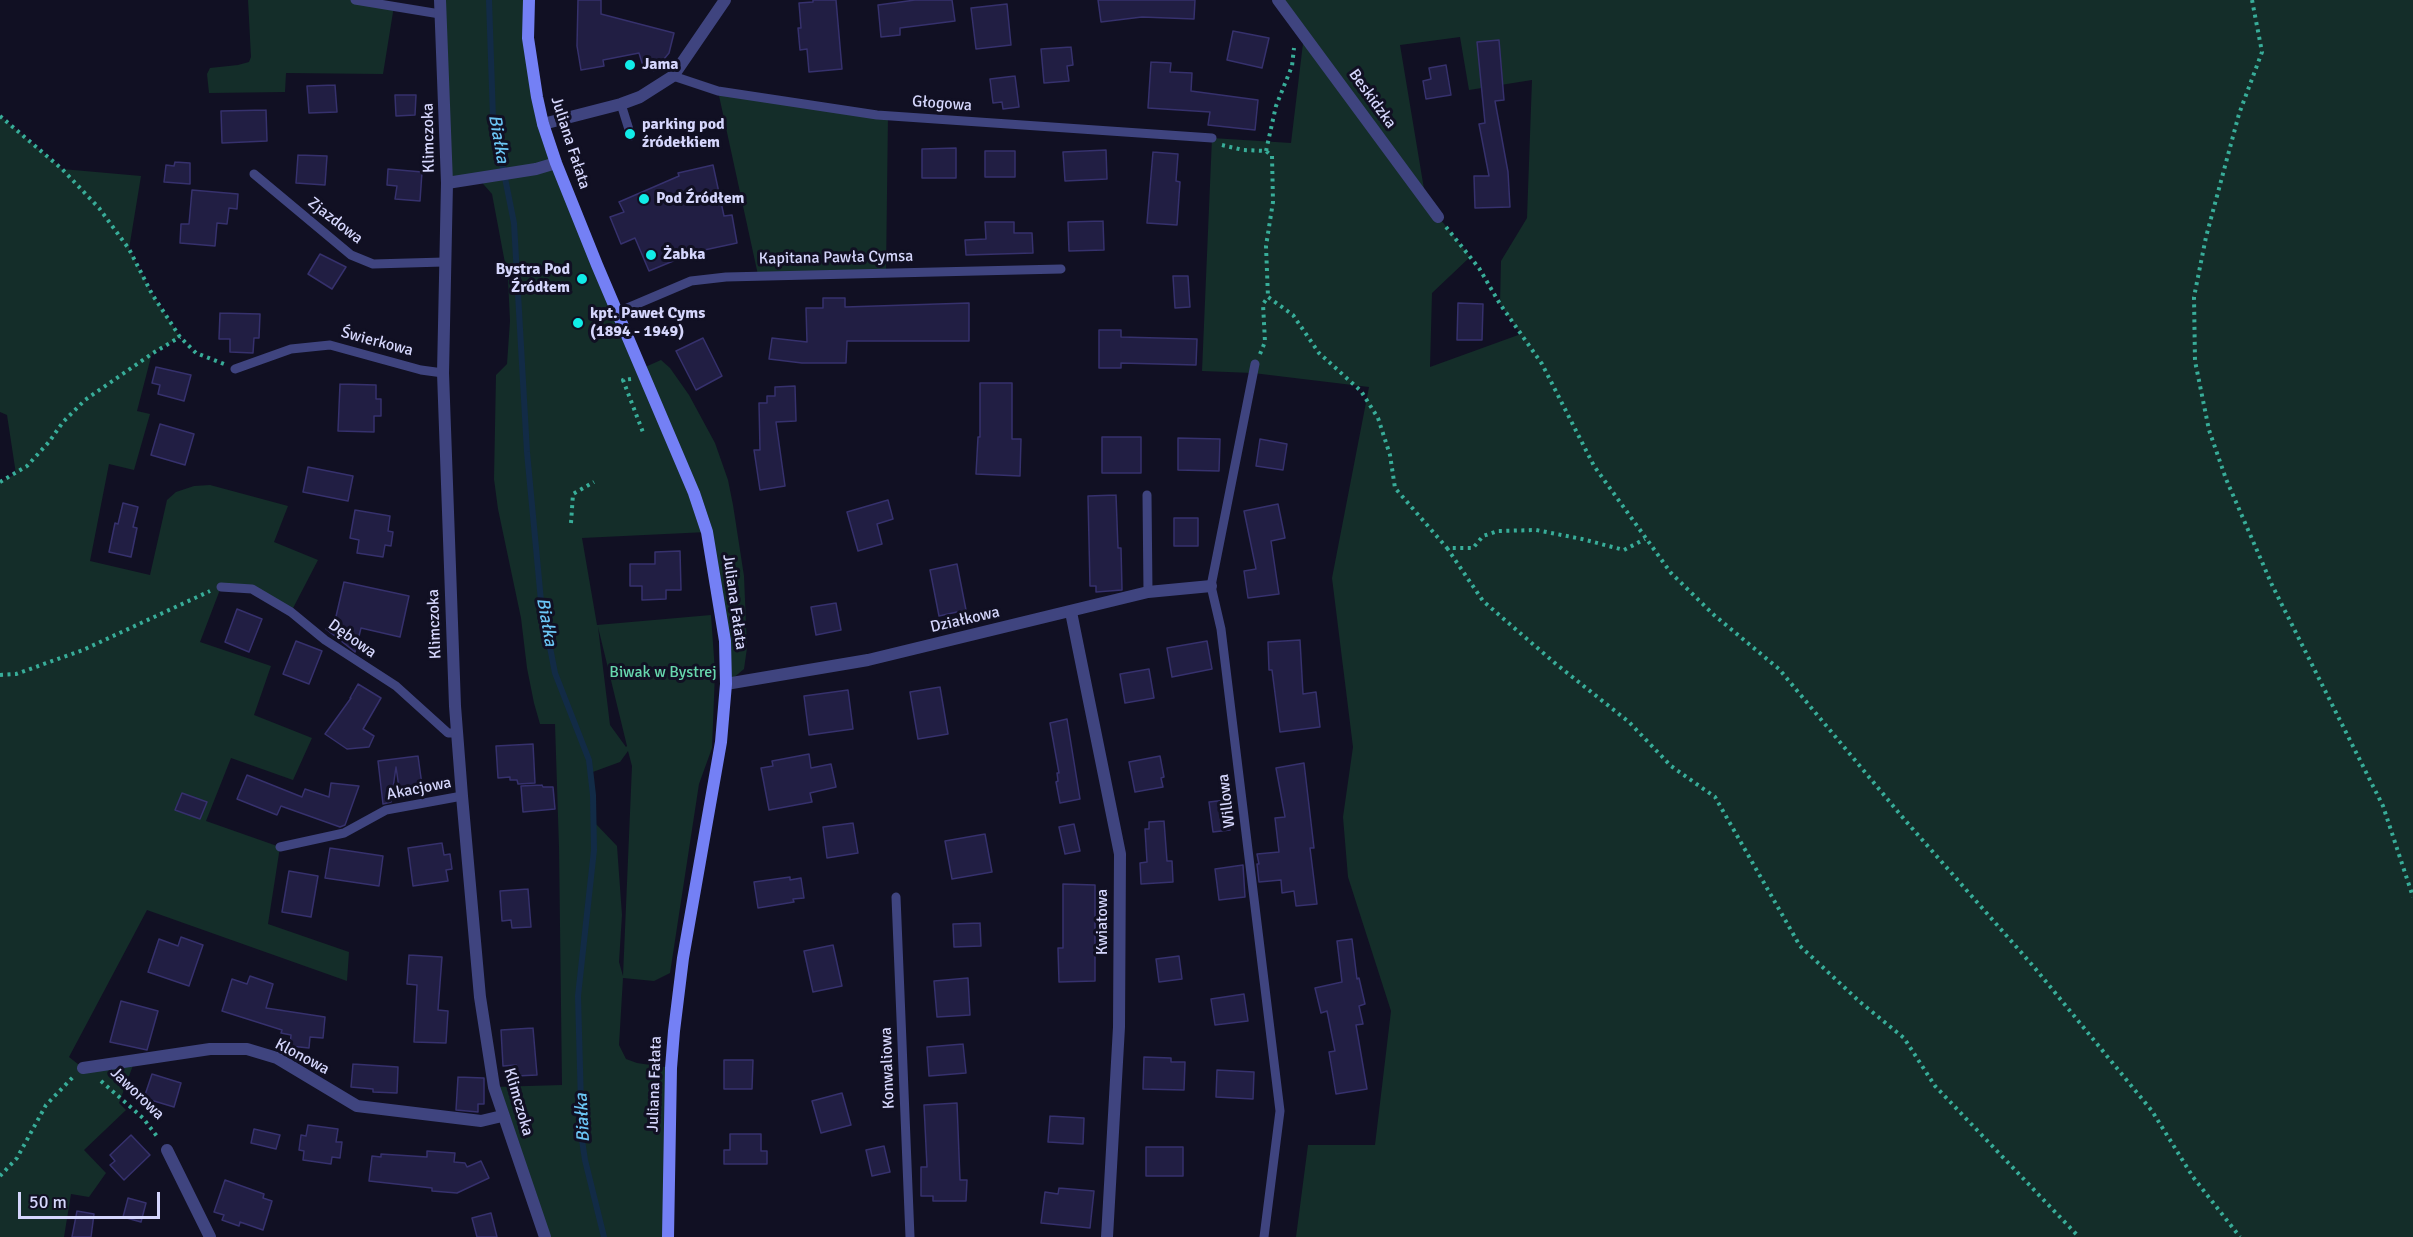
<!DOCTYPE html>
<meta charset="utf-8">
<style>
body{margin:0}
#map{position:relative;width:2413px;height:1237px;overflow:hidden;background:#111023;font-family:Signika,sans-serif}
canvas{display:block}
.scale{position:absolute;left:18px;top:1192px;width:142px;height:27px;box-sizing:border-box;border:3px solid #d5d6fc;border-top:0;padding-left:8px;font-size:18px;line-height:21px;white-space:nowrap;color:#d5d6fc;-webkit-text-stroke:4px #111023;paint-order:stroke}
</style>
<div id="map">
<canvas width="2413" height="1237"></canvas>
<div class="scale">50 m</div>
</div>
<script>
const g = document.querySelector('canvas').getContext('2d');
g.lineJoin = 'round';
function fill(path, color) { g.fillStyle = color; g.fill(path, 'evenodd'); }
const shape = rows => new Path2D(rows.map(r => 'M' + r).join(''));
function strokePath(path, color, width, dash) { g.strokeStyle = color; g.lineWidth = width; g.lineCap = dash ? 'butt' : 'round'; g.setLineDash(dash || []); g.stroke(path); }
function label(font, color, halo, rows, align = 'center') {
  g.font = font + ' Signika,sans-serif'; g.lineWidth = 6; g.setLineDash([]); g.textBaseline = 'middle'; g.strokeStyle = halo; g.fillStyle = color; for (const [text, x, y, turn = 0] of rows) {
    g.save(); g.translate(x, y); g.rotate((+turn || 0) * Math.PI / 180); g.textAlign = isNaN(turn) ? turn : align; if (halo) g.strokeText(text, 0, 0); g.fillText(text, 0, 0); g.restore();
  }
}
const green = shape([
 [248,0,355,0,394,6,383,74,286,73,285,92,209,93,207,74,210,68,238,65,249,62,251,57],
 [440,0,529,0,543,124,643,368,661,360,670,368,689,395,715,443,728,480,733,505,744,576,747,648,744,669,726,684,707,532,582,538,597,625,711,615,715,672,712,748,699,784,670,973,654,981,623,978,619,1045,626,1059,637,1063,671,1068,668,1237,545,1237,494,1087,562,1085,559,847,555,724,540,724,534,703,527,668,521,618,498,509,494,479,496,375,507,364,510,321,508,279,492,194,478,178,447,183],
 [598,627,627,746,626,747,610,725],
 [628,751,632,766,623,976,619,962,622,915,617,846,595,823,590,773,620,762],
 [1278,0,2413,0,2413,1237,1296,1237,1308,1145,1375,1145,1391,1011,1348,877,1343,817,1353,747,1332,578,1369,387,1253,373,1202,371,1212,138,1291,143,1304,35],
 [1460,37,1469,90,1532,80,1527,218,1501,261,1500,304,1521,334,1430,367,1432,293,1470,257,1426,201,1400,45],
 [718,91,888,115,886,272,758,275],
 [0,116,62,169,141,176,129,249,152,294,180,337,152,353,137,411,150,414,134,470,109,464,90,561,150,575,167,500,176,492,194,486,210,485,288,506,274,542,318,560,291,612,252,589,221,587,200,642,271,666,254,715,312,738,293,780,231,758,206,821,280,847,268,924,349,952,347,981,147,910,69,1057,83,1068,135,1060,119,1103,126,1110,84,1150,106,1173,89,1197,71,1194,64,1237,0,1237,0,482,16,474,7,415,0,412]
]);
const stream = shape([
 [489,0,493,118,514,223,527,452,541,601,555,673,589,760,593,795,594,850,578,996,582,1140,585,1160,604,1237]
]);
const building = shape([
 [578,0,601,0,601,14,674,33,669,53,654,71,643,66,639,53,603,60,604,66,581,70,577,46,578,0],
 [813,0,836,0,842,69,809,72,807,49,800,50,798,28,801,28,799,3,813,2,813,0],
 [915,0,952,0,955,21,900,28,900,35,881,37,878,5,915,0],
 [1098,0,1195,0,1194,19,1142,17,1101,22,1098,0],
 [1007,4,1011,45,976,49,971,8,1007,4],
 [1233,31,1269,38,1262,68,1227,60,1233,31],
 [1499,40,1504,100,1495,101,1508,172,1510,207,1475,208,1474,176,1489,176,1479,124,1485,123,1477,42,1499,40],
 [1071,47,1073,65,1067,66,1069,81,1044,83,1041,49,1071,47],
 [1151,62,1171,63,1170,72,1192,73,1191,91,1258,100,1255,130,1208,125,1210,112,1148,108,1151,62],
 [1446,65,1451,95,1426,99,1423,81,1431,79,1429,68,1446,65],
 [1015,76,1019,107,1003,109,1002,102,993,103,990,79,1015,76],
 [335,85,337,112,309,113,307,86,335,85],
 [395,95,416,95,415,115,396,116,395,95],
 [266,110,267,141,222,143,221,111,266,110],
 [956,148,956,178,922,178,922,149,956,148],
 [1106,150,1107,179,1065,181,1063,152,1106,150],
 [985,151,1015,151,1015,177,985,177,985,151],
 [1153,152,1178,154,1176,181,1180,182,1177,225,1147,223,1153,152],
 [298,155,327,156,325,185,296,183,298,155],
 [175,162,190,163,190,184,164,182,166,165,174,166,175,162],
 [713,165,724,216,732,215,737,243,695,252,649,271,635,238,621,244,610,217,624,212,619,202,679,176,678,173,713,165],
 [388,169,422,172,420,201,395,199,397,186,387,185,388,169],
 [192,190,238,194,237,209,229,208,227,224,217,223,215,246,180,243,181,224,189,224,192,190],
 [1103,221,1104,250,1069,251,1068,222,1103,221],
 [985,222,1014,222,1014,233,1032,233,1033,253,966,255,965,240,986,239,985,222],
 [320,254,346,267,332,289,308,274,320,254],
 [1173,276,1188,276,1190,307,1175,308,1173,276],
 [823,298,845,298,845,307,969,303,969,341,847,341,846,363,802,363,769,359,772,338,807,342,806,308,823,308,823,298],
 [1458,303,1483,304,1482,340,1457,340,1458,303],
 [220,313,260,314,259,338,254,338,253,353,230,352,230,339,219,339,220,313],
 [1099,330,1121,330,1121,337,1197,339,1196,365,1121,363,1121,368,1099,368,1099,330],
 [703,338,722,376,696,390,676,351,703,338],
 [156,367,191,375,184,401,158,394,160,385,152,383,156,367],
 [980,383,1012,383,1012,439,1021,439,1020,476,976,474,978,437,980,437,980,383],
 [340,384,376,385,376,399,381,399,381,416,374,416,374,432,338,431,340,384],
 [795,386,796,421,776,422,785,486,760,490,754,450,760,450,759,403,767,403,767,396,775,396,775,387,795,386],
 [160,424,194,434,185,465,151,455,160,424],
 [1102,437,1141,437,1141,473,1102,473,1102,437],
 [1178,438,1220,439,1219,471,1178,470,1178,438],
 [1260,439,1287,444,1283,470,1256,466,1260,439],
 [308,467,353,476,348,501,303,492,308,467],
 [1116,495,1118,548,1121,548,1122,590,1096,592,1096,586,1090,586,1088,496,1116,495],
 [888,500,893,519,877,524,882,544,858,551,847,512,888,500],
 [123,503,138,507,133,527,137,528,131,557,109,552,115,523,118,524,123,503],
 [1278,504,1285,538,1271,541,1279,594,1248,598,1244,571,1256,569,1244,511,1278,504],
 [355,510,390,516,388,531,393,532,391,546,385,545,383,557,357,553,359,540,350,538,355,510],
 [1174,518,1198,518,1198,546,1174,546,1174,518],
 [680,551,681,590,666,590,666,599,642,600,642,586,630,586,630,564,655,564,655,552,680,551],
 [957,564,966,610,939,616,930,570,957,564],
 [344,582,409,596,400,637,361,628,355,652,326,629,334,625,344,582],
 [836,603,841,630,816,635,811,607,836,603],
 [237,609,262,619,249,652,225,642,237,609],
 [1300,640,1303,694,1316,692,1320,727,1280,732,1272,670,1269,670,1268,642,1300,640],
 [296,641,322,651,309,684,283,674,296,641],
 [1207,641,1212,669,1172,677,1167,648,1207,641],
 [1149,669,1154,698,1125,703,1120,674,1149,669],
 [358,684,381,698,363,729,374,736,369,747,347,749,325,734,351,698,350,698,358,684],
 [940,687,948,734,918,739,910,692,940,687],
 [848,690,853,729,809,735,804,696,848,690],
 [1067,719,1080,799,1060,803,1056,782,1058,781,1057,773,1059,773,1050,723,1067,719],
 [533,744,535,783,518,784,517,780,510,780,510,777,498,778,496,746,533,744],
 [809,754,811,768,831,764,836,787,810,793,812,802,769,810,761,768,773,766,772,761,809,754],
 [418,756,422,785,399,788,396,767,391,802,383,804,378,761,418,756],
 [1160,756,1164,777,1161,778,1163,787,1135,792,1129,762,1160,756],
 [1304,763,1314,848,1310,848,1317,904,1296,906,1294,891,1282,893,1281,880,1259,882,1257,864,1259,864,1257,854,1279,852,1275,818,1285,817,1276,768,1304,763],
 [247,775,302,797,305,789,329,797,331,783,359,786,345,825,340,827,281,806,277,815,237,799,247,775],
 [542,785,543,787,553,787,555,809,523,812,521,786,542,785],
 [182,793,207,802,200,819,175,810,182,793],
 [1226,800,1230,830,1213,832,1209,802,1226,800],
 [1164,821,1167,861,1172,861,1173,882,1141,884,1140,863,1147,862,1145,829,1149,829,1149,822,1164,821],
 [853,823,858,853,827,858,823,827,853,823],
 [1074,824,1080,851,1065,854,1059,827,1074,824],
 [985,834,992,872,952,879,945,841,985,834],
 [442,843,444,855,450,854,452,869,446,870,448,881,413,886,408,848,442,843],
 [330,848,383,856,379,886,325,878,330,848],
 [1243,865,1245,897,1219,900,1215,869,1243,865],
 [289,871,318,876,311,917,282,912,289,871],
 [790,877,790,880,801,878,804,898,793,899,794,902,758,908,754,882,790,877],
 [1063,884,1095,885,1095,981,1059,982,1058,948,1063,948,1063,884],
 [528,889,531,927,512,928,511,920,502,921,500,891,528,889],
 [980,923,981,946,954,947,953,924,980,923],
 [181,937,203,945,189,986,148,972,159,939,178,946,181,937],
 [1352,939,1357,979,1359,978,1365,1004,1359,1006,1363,1024,1356,1025,1367,1089,1336,1094,1329,1052,1335,1051,1327,1011,1321,1013,1315,988,1342,982,1337,941,1352,939],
 [833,945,842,986,813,992,804,951,833,945],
 [409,955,442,957,438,1010,448,1011,446,1043,414,1042,417,985,407,984,409,955],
 [1179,956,1182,979,1159,982,1156,959,1179,956],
 [250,976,273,984,266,1008,325,1017,323,1038,310,1037,309,1048,290,1046,291,1035,281,1033,282,1030,222,1011,232,979,247,984,250,976],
 [968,978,970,1015,937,1017,934,981,968,978],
 [1244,994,1248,1021,1215,1025,1211,999,1244,994],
 [121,1001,158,1011,147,1050,110,1042,121,1001],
 [533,1028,537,1075,516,1076,516,1065,503,1066,501,1030,533,1028],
 [963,1044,966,1073,929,1076,927,1047,963,1044],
 [1144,1057,1171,1058,1171,1062,1185,1062,1184,1090,1143,1089,1144,1057],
 [724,1060,753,1060,752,1089,724,1089,724,1060],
 [353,1064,398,1067,397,1093,373,1092,373,1089,351,1087,353,1064],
 [1217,1070,1254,1072,1253,1099,1216,1097,1217,1070],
 [152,1074,181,1083,174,1107,144,1098,152,1074],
 [458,1077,484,1078,484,1104,478,1104,478,1112,456,1110,458,1077],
 [842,1093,851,1125,821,1133,812,1101,842,1093],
 [957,1103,960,1180,967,1180,966,1201,933,1201,933,1196,921,1196,921,1167,927,1167,924,1105,957,1103],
 [1050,1116,1084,1118,1083,1144,1048,1142,1050,1116],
 [308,1125,338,1129,336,1142,342,1142,340,1158,332,1157,331,1164,303,1160,304,1151,299,1150,301,1135,306,1136,308,1125],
 [254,1129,280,1135,276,1149,251,1143,254,1129],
 [730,1134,761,1134,761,1151,767,1151,767,1164,724,1164,724,1150,730,1150,730,1134],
 [131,1135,150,1155,124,1180,110,1165,115,1161,110,1155,131,1135],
 [884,1146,890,1172,872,1176,866,1150,884,1146],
 [1146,1147,1183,1147,1183,1176,1146,1176,1146,1147],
 [427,1151,455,1153,454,1162,465,1163,467,1167,481,1161,489,1178,457,1193,432,1191,432,1188,369,1181,372,1156,381,1157,381,1154,427,1157,427,1151],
 [225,1180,264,1194,263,1198,272,1201,263,1230,240,1222,239,1226,222,1220,224,1215,214,1212,225,1180],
 [1059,1188,1094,1191,1090,1228,1041,1223,1045,1192,1058,1194,1059,1188],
 [128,1198,146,1203,141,1222,123,1217,128,1198],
 [77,1211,94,1214,91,1237,72,1237,77,1211],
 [491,1213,497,1237,477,1237,472,1218,491,1213]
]);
const path = shape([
 [2252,0,2262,52,2239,114,2206,237,2194,297,2195,361,2209,430,2226,479,2272,585,2383,806,2413,897],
 [0,116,62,169,99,208,129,249,152,294,180,337,196,353,224,364],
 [1222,145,1243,150,1266,151,1272,156,1273,202,1266,246,1268,297],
 [1266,151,1276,106,1292,66,1294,48],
 [1446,227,1479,268,1500,304,1542,364,1594,466,1671,573,1714,615,1779,669,1904,819,2034,967,2152,1111,2193,1177,2240,1237],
 [1260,354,1265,342,1263,304,1268,297,1293,315,1319,353,1361,391,1378,418,1390,455,1395,488,1447,548,1473,548,1483,536,1498,531,1536,530,1582,539,1624,550,1645,539],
 [631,379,623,380,644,435],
 [0,482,27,466,49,442,63,422,85,400,153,353,180,337],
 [571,523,573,494,594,482],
 [1447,548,1483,601,1556,664,1629,722,1671,766,1715,797,1800,946,1860,1002,1904,1038,1935,1086,2079,1237],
 [0,675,16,674,83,650,210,591],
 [101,1081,143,1118,159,1139],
 [0,1176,17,1158,46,1105,74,1076]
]);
const lane = shape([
 [355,0,440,14],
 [673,76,718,91,877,115,1212,138],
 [621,104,631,136],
 [254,174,351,255,373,264,444,262],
 [618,312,691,281,726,277,1061,269],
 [1255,364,1211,586,1221,629,1280,1111,1264,1237],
 [235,369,291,349,330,345,421,370,443,373],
 [1147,495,1148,592],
 [221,587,252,589,291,612,325,640,396,686,448,733,457,733],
 [280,847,344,833,386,810,462,796],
 [896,897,910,1237]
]);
const street = shape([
 [440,0,447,183,443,373,455,706,462,796,480,997,494,1087,545,1237],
 [1278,0,1438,217],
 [543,124,621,104,640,97,673,76,725,0],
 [447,183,536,169,556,163],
 [1071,612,1120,854,1119,1027,1107,1237],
 [726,684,868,660,1148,592,1211,586],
 [83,1068,210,1049,247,1049,277,1058,357,1106,481,1121,502,1116],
 [167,1150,210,1237]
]);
const secondary = shape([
 [529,0,528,38,537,97,543,124,556,163,597,265,694,493,707,532,725,641,726,684,721,742,683,958,674,1031,671,1068,668,1237]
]);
const markers = [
 [630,65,6,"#11ece8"],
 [630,134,6,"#11ece8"],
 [644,199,6,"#11ece8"],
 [651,255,6,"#11ece8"],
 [582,279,6,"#11ece8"],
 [578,323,6,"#11ece8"]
];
const poiNames = [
 ["Jama",642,65],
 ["parking pod",642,125],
 ["źródełkiem",642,143],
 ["Pod Źródłem",656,199],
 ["Żabka",663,255],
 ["Bystra Pod",570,270,"right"],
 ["Źródłem",570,288,"right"],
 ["kpt. Paweł Cyms",590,314],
 ["(1894 - 1949)",590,332]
];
const streetNames = [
 ["Beskidzka",1372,99,54],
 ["Głogowa",942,104,4],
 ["Klimczoka",429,138,-91],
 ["Juliana Fałata",570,143,72],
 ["Zjazdowa",335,221,38],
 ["Kapitana Pawła Cymsa",836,258,-1],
 ["Świerkowa",377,342,15],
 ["Juliana Fałata",734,602,82],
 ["Działkowa",965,620,-13],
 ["Klimczoka",435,624,-92],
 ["Dębowa",352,639,35],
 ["Akacjowa",419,789,-11],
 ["Willowa",1227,801,-97],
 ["Kwiatowa",1103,922,-90],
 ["Klonowa",302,1057,28],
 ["Konwaliowa",888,1068,-92],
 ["Juliana Fałata",655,1084,-88],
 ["Jaworowa",137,1094,44],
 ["Klimczoka",518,1102,74]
];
const parkNames = [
 ["Biwak w Bystrej",663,673]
];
const waterNames = [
 ["Białka",498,139,80],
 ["Białka",546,622,80],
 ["Białka",583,1118,-93]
];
fill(green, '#142d29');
strokePath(stream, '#122b46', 6);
fill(building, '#211e43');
strokePath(building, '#36316d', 1.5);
strokePath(path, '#38ad99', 4, [3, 4.5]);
strokePath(lane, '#3f447f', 9);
strokePath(street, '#3f447f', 12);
strokePath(secondary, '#7480f5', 12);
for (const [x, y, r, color] of markers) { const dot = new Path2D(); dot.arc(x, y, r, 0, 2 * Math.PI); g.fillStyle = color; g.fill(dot); strokePath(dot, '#111023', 2); }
label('bold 16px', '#d5d6fc', '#111023', poiNames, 'left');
label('16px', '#d5d6fc', '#111023', streetNames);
label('16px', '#67d7ae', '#111023', parkNames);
label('italic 18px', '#6bc5f4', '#111023', waterNames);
</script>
